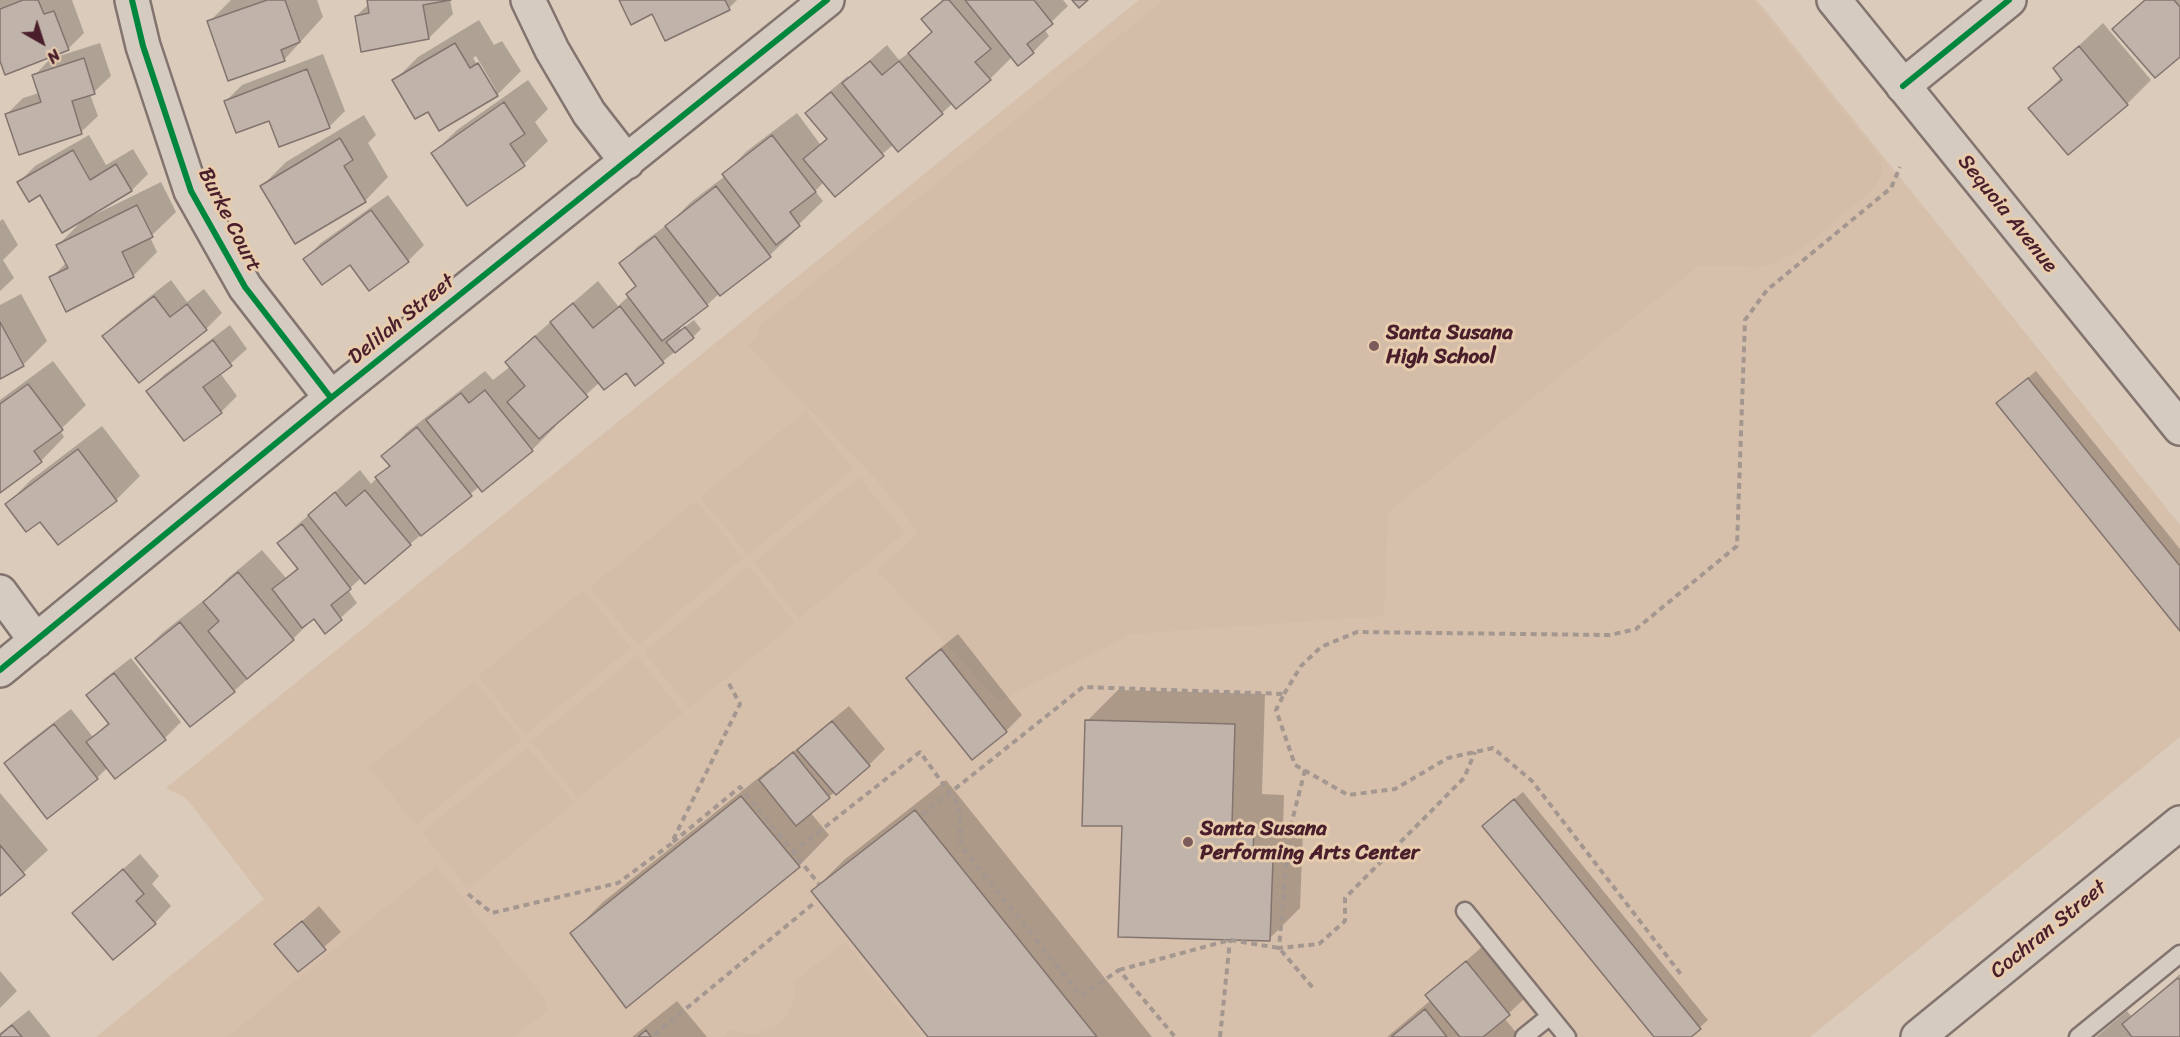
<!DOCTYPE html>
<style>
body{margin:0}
#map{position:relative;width:2180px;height:1037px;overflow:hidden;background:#dacbbb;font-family:Sriracha,sans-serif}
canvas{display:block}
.north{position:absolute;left:12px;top:12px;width:60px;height:60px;-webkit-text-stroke:4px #e7ccae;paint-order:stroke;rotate:141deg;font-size:16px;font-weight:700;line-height:24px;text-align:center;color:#4a1f2b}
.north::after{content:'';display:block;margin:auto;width:21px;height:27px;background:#4a1f2b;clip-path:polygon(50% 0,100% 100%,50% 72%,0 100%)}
</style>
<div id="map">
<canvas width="2180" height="1037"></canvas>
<div class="north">N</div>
</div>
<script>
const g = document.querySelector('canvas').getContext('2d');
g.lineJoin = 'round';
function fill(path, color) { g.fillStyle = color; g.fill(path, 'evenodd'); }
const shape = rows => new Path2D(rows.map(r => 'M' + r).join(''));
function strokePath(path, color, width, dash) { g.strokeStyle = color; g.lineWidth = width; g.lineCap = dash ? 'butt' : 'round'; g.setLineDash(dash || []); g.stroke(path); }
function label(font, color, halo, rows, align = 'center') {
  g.font = font + ' Sriracha,sans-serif'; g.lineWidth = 6; g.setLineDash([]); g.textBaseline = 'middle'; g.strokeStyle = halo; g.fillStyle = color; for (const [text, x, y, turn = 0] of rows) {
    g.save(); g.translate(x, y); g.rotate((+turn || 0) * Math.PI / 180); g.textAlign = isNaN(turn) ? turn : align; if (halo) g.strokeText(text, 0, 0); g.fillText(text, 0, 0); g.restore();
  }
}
const built = shape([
 [1139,0,1757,0,2180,525,2180,737,1810,1037,96,1037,264,899,187,799,166,788]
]);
const green = shape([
 [1164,0,1753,0,1881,159,1883,172,1874,188,1799,251,1764,267,1699,266,1388,512,1384,616,1132,634,999,701,877,570,919,533,881,485,748,345,761,334,757,328],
 [806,411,853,469,748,555,700,497],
 [859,477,905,533,799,618,754,562],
 [696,501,743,558,638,645,590,587],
 [749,566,795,623,689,708,644,652],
 [584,590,631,648,525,734,478,676],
 [637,656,683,713,578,798,531,741],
 [475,681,522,739,416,825,369,767],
 [528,747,574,803,468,889,422,832],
 [436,866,548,1003,545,1006,548,1010,514,1037,227,1037],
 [845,942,922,1037,722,1037,731,1029,754,1035,775,1027,786,1018,792,1005,795,997,794,986,797,983,795,981]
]);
const shadow = shape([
 [0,0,72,0,84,33,68,49,0,57],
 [231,0,317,0,323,17,284,60,209,22],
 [368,0,450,0,453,14,429,38,356,16,369,4],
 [620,0,737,0,729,8,653,12],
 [942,0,1063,0,1068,6,1044,29,1049,36,1033,52,1012,57,990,79,953,103,942,113,894,144,835,195,824,182,815,191,823,201,793,230,794,232,770,255,721,294,720,293,707,305,679,327,681,330,694,320,701,329,693,337,636,383,626,371,600,382,554,424,556,426,532,450,480,486,410,544,362,577,348,590,357,603,325,632,314,618,293,639,234,691,137,658,161,634,204,600,205,601,228,578,262,550,286,578,298,567,279,543,295,527,360,470,371,484,390,465,383,456,407,432,485,371,493,380,511,366,507,362,523,346,598,281,618,306,629,296,637,286,621,264,637,247,672,221,691,202,725,176,724,174,747,151,797,113,820,144,828,138,807,113,823,97,848,76,849,78,887,45,899,60,917,47,933,31,923,19],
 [2145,0,2180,0,2180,55,2114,29],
 [479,20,494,45,502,41,521,71,497,95,394,81,418,57],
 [476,56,496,90,493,90,473,58],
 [2103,23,2151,80,2127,104,2030,108,2062,77,2055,68],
 [100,43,111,76,94,92,90,94,98,116,81,132,7,114,23,98,39,93,34,76,50,59],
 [323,54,345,111,329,127,270,119,226,101,242,85],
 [528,80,548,109,535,122,548,141,524,164,433,153,457,130],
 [364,115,376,135,368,143,388,177,365,201,262,186,286,162],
 [89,135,106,165,133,149,148,174,132,190,91,214,92,216,161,182,176,212,150,237,157,252,133,276,51,278,67,262,58,245,84,219,19,182,35,166],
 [388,195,424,245,408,261,350,263,305,259,321,243],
 [3,219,18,245,3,260,14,278,0,291,0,221],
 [171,280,187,302,204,289,222,313,206,329,104,336,120,320],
 [21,294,47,341,23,365,0,378,0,305],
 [230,325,247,349,220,373,237,396,221,412,148,391,164,375],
 [53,361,86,405,60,430,64,437,41,461,0,491,0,400],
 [2036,371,2180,549,2180,628,2006,396],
 [102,426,140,476,116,500,40,519,7,504,31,480],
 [958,634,1022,715,1006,731,908,678,924,661],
 [131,658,181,722,165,738,115,777,108,767,97,778,6,763,22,747,71,709,93,737,109,722,88,695,104,679],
 [1118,690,1265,694,1262,794,1284,795,1283,828,1303,829,1300,908,1269,939,1123,825,1087,721],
 [849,706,885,749,869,765,810,812,829,835,799,866,572,933,603,902,772,767,773,768,810,738],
 [946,780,1152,1037,930,1037,813,891,844,860],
 [1523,792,1708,1020,1689,1037,1656,1037,1491,818],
 [0,793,48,850,0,894],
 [140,854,159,876,152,884,171,906,155,923,74,913],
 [319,906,341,932,298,970,276,944],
 [1483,946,1525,998,1504,1018,1520,1037,1387,1037,1431,1000,1427,995],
 [0,971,17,991,0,1008],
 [2180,974,2180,1037,2096,1037,2127,1011,2132,1017],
 [677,1001,707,1037,632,1037],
 [29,1010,51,1037,0,1037,0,1033]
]);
const building = shape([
 [23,0,38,0,44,14,54,11,69,50,5,75,0,61,0,9,23,0],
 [267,0,285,0,300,42,281,50,285,61,228,81,207,21,267,0],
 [367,0,451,0,423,5,429,39,361,52,355,16,369,13,367,0],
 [619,0,725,0,730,10,665,41,652,14,631,25,619,0],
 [944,0,949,0,991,49,975,62,991,80,956,109,908,53,932,32,921,19,944,0],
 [965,0,1034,0,1053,24,1027,44,1034,53,1018,66,965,0],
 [1072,0,1088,0,1079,8,1072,0],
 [2145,0,2174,0,2180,7,2180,57,2155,78,2112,29,2145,0],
 [455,43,470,68,478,63,498,96,439,131,428,112,415,119,392,80,455,43],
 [2079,46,2128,105,2068,155,2028,108,2062,80,2053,68,2079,46],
 [84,58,95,94,72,101,82,134,19,155,5,114,41,102,32,75,84,58],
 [870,61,882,75,899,61,943,114,898,152,842,83,870,61],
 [307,69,330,128,279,147,269,121,236,133,224,101,307,69],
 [831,92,884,156,835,197,803,159,827,139,805,113,831,92],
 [504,102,525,134,510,144,525,166,467,206,431,153,504,102],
 [772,135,816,192,790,212,800,226,776,245,722,174,772,135],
 [340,138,353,160,344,166,366,202,295,244,260,186,340,138],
 [73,150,90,180,116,164,132,191,62,233,40,195,29,202,17,182,73,150],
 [716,186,771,257,720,296,665,226,716,186],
 [137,205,153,237,122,252,134,277,66,312,49,277,68,268,56,245,137,205],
 [371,210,409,262,369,291,350,265,322,285,303,259,371,210],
 [655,236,708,306,662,341,626,294,636,286,619,263,655,236],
 [154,296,170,317,187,304,207,330,139,383,102,336,154,296],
 [573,303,593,328,620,306,664,363,635,386,626,373,604,390,550,322,573,303],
 [0,322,24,366,0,379,0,322],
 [685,327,694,338,675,353,666,342,685,327],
 [535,336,588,397,539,439,507,402,525,386,505,362,535,336],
 [213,340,232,366,203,387,222,413,184,441,146,391,213,340],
 [2028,378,2180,566,2180,631,1996,403,2028,378],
 [28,384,63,430,34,451,42,462,0,493,0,404,28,384],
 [485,390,533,451,482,492,426,420,461,393,469,403,485,390],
 [417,427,472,496,421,536,375,477,390,466,381,456,417,427],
 [78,449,117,501,58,545,40,522,26,532,5,504,78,449],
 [365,490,411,545,365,584,308,515,335,492,346,506,365,490],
 [302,524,351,589,331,605,342,620,325,634,314,619,302,628,272,589,298,569,277,543,302,524],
 [238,572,294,640,247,679,208,631,219,621,203,602,238,572],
 [180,622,235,692,190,727,135,658,180,622],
 [941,649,1007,732,972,760,906,678,941,649],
 [114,673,166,740,115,779,86,742,109,724,86,695,114,673],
 [1085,720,1235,724,1232,824,1254,825,1253,858,1273,859,1270,941,1118,937,1122,826,1082,826,1085,720],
 [832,721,870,766,836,795,797,750,832,721],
 [54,724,98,779,47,819,4,763,54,724],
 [793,752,830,798,796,826,759,780,793,752],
 [741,796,800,867,626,1008,570,933,741,796],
 [1514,799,1701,1029,1691,1037,1654,1037,1482,826,1514,799],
 [915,810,1097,1037,928,1037,811,891,915,810],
 [0,845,25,875,0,896,0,845],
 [123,869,144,894,136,901,156,924,113,960,72,913,123,869],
 [302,921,326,950,298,972,274,944,302,921],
 [1466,961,1510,1015,1483,1037,1460,1037,1425,995,1466,961],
 [2178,978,2180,980,2180,1037,2132,1037,2122,1024,2178,978],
 [1425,1009,1447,1037,1391,1037,1425,1009],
 [12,1025,22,1037,0,1037,0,1035,12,1025],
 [646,1030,651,1037,638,1037,646,1030]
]);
const path = shape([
 [1284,694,1301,666,1321,647,1357,632,1610,635,1636,629,1737,546,1745,320,1767,290,1891,188,1900,167],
 [1305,770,1289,833,1279,948,1319,944,1345,921,1345,898,1464,778,1475,752],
 [922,815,1083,687,1284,694,1276,710,1295,765,1348,795,1395,789,1448,758,1493,748,1532,781,1683,977],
 [673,842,740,787,819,884],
 [792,853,920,752,959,806,961,846,1081,996,1119,970,1175,1037],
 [468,894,492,913,618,883,671,844,740,704,728,682],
 [1119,970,1230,940,1279,948,1313,988],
 [654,1035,813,904],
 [1220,1037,1230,940]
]);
const service = shape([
 [1465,911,1567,1037],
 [1524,1037,1550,1016],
 [2078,1037,2180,954]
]);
const minor = shape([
 [132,0,143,46,191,191,245,287,331,398],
 [528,0,552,50,589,113,627,162],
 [1903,86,2009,0],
 [0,592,36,641],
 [0,670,331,398,827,0]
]);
const secondary = shape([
 [1834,0,2180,428],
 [1918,1037,2180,823]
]);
const cycleway = shape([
 [132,0,143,46,191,191,245,287,331,398],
 [1903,86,2009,0],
 [0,670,331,398,827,0]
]);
const markers = [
 [1374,346,6,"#7c5b5d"],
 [1188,842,6,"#7c5b5d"]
];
const streetNames = [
 ["Sequoia Avenue",2007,214,51],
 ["Burke Court",229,220,63],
 ["Delilah Street",402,320,-39],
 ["Cochran Street",2049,930,-39]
];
const poiNames = [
 ["Santa Susana",1386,334],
 ["High School",1386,358],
 ["Santa Susana",1200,830],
 ["Performing Arts Center",1200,854]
];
fill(built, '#d7c0ab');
fill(green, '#d3bca8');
fill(shadow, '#0003');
fill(building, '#c0b3a9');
strokePath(building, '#83746f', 1.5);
strokePath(service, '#83746f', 21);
strokePath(minor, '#83746f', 38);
strokePath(secondary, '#83746f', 38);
strokePath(path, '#a39790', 4, [6, 4.5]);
strokePath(service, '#d5cbc0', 16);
strokePath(minor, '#d5cbc0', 33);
strokePath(secondary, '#d5cbc0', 33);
strokePath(cycleway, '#00873e', 6);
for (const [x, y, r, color] of markers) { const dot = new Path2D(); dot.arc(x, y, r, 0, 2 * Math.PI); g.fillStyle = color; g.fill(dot); strokePath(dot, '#e7ccae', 2); }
label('21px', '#4a1f2b', '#e7ccae', streetNames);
label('bold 21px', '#4a1f2b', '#e7ccae', poiNames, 'left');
</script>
